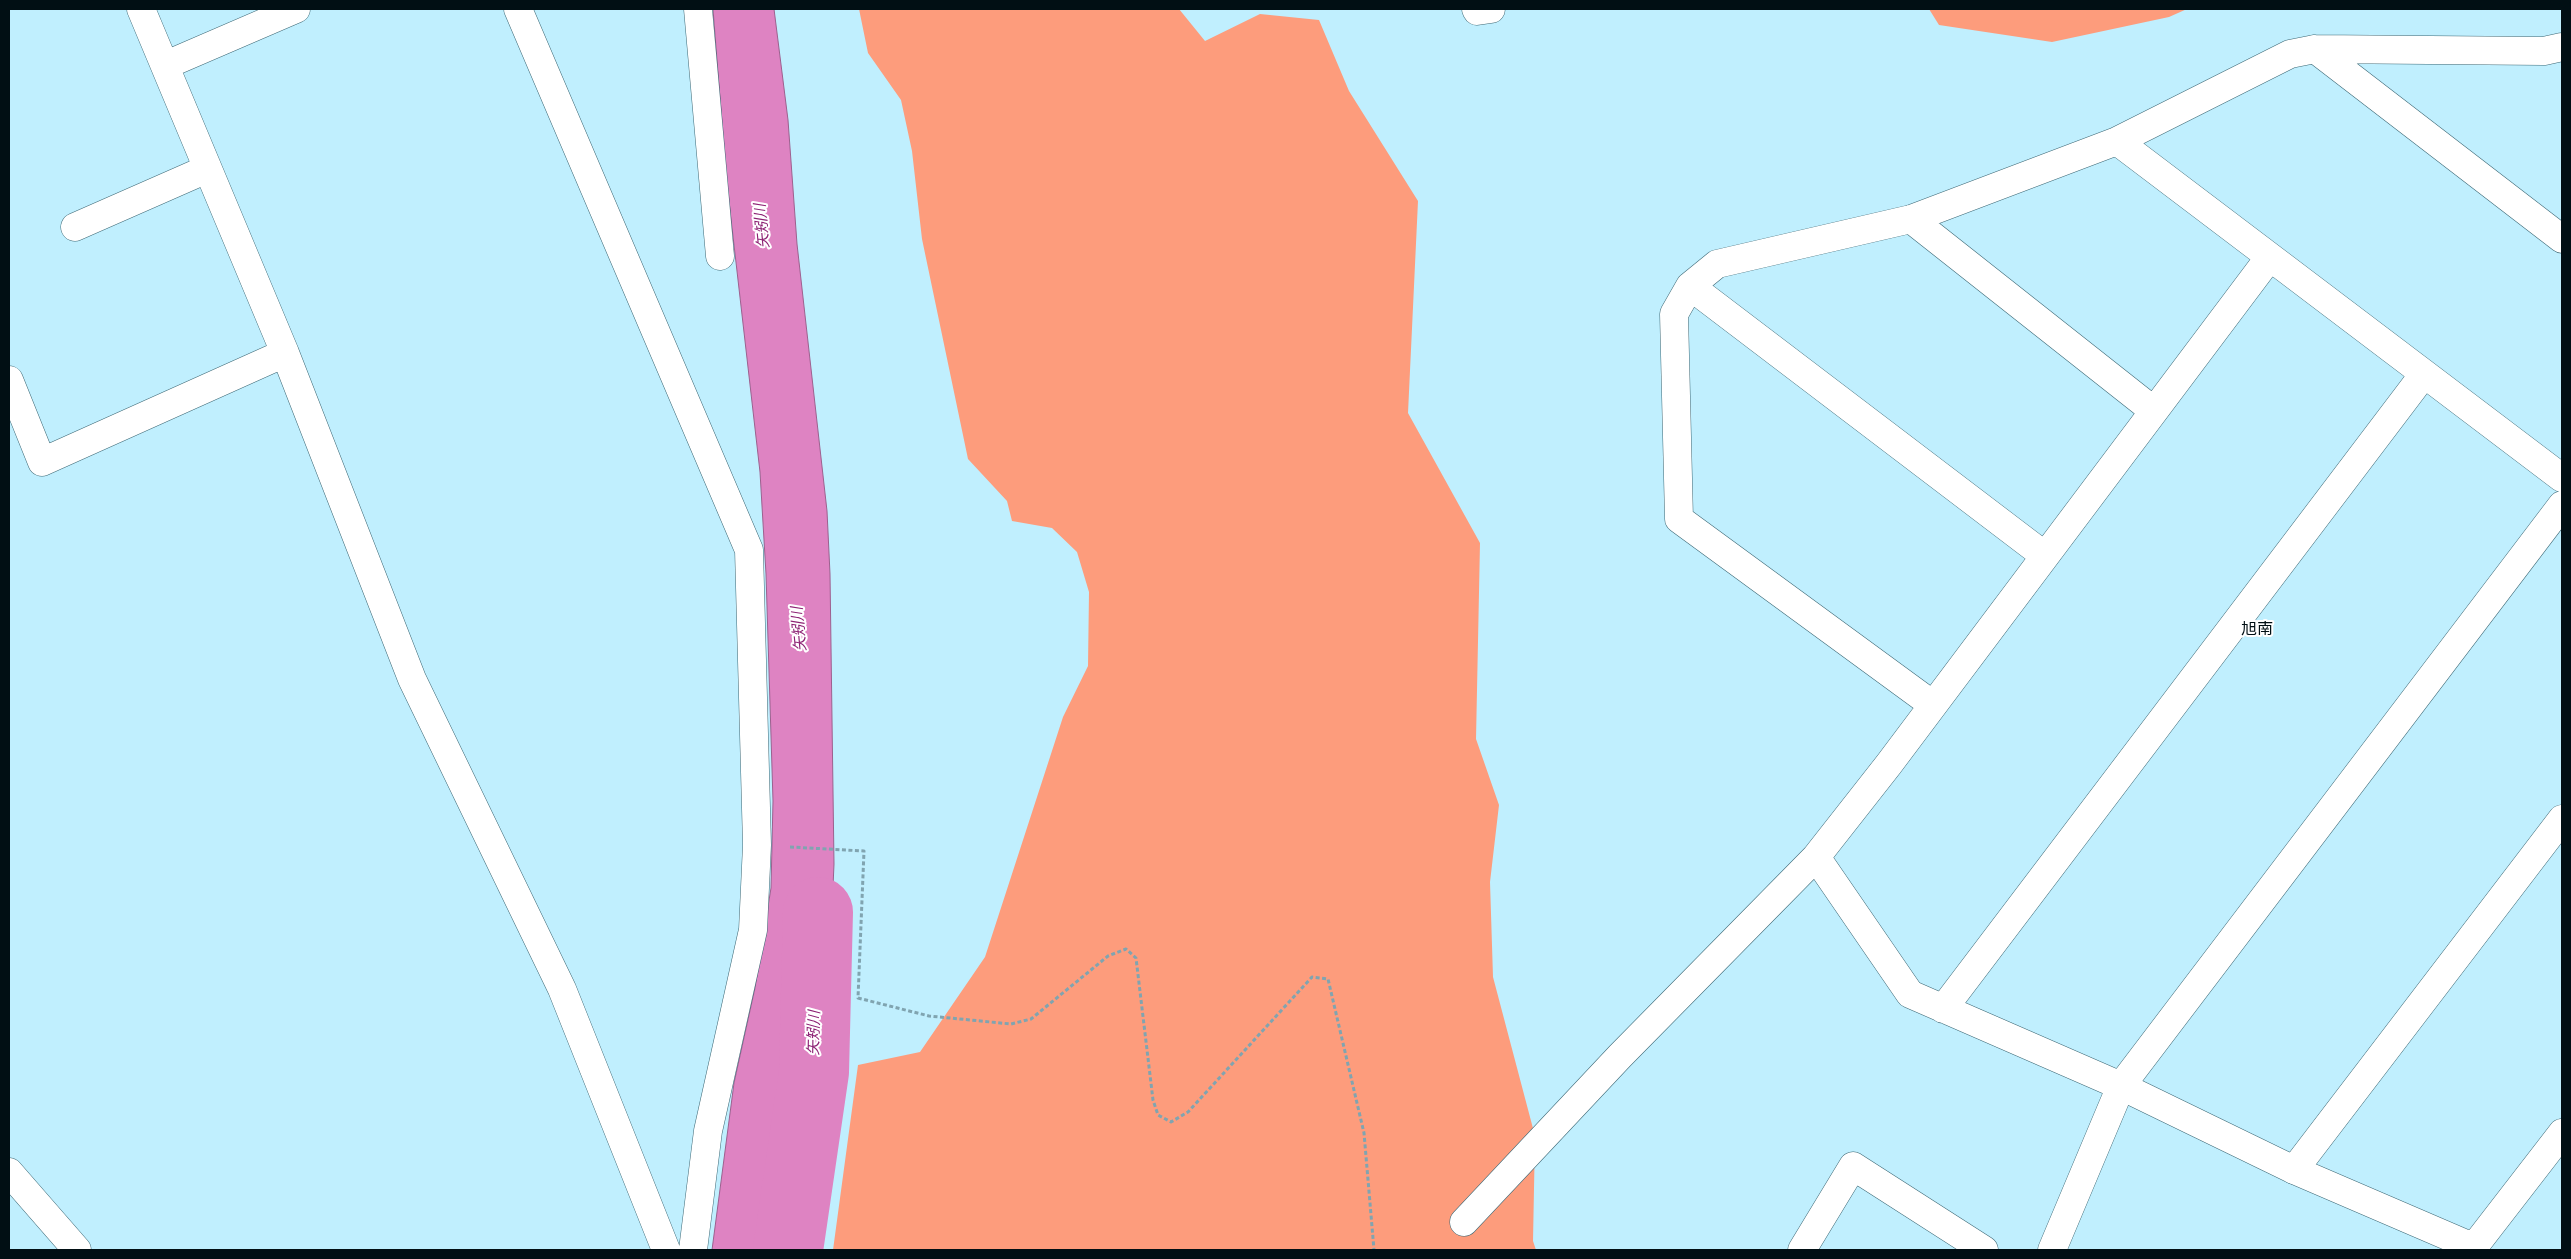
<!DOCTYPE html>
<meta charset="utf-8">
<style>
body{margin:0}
#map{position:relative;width:2571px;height:1259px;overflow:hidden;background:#c0effe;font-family:"Sofia Sans Condensed",sans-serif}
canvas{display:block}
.frame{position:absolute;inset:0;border:10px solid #010f14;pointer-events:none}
</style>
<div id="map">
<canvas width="2571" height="1259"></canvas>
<div class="frame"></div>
</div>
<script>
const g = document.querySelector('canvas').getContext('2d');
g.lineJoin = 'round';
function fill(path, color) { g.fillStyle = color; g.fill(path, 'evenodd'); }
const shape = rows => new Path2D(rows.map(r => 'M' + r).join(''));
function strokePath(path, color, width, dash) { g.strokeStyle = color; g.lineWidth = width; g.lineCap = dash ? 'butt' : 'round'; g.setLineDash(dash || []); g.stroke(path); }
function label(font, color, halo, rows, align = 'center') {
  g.font = font + ' "Sofia Sans Condensed","Noto Sans JP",sans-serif'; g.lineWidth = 4; g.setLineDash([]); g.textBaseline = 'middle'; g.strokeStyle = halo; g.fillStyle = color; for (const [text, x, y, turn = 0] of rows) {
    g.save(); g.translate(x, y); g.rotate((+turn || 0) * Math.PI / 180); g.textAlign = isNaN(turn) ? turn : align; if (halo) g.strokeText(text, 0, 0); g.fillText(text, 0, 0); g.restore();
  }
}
const green = shape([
 [859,9,1179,9,1205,41,1260,14,1319,20,1349,91,1418,201,1408,413,1480,543,1476,739,1499,805,1490,882,1493,977,1535,1136,1533,1241,1536,1250,833,1250,858,1065,920,1052,985,957,1063,717,1088,666,1089,592,1077,552,1052,528,1012,521,1007,501,968,459,922,239,912,151,901,100,868,53],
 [1929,9,2187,9,2169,17,2052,42,1939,25]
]);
const water = shape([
 [713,9,774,9,788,120,797,244,827,511,830,574,834,864,831,932,820,990,803,1052,787,1131,770,1233,770,1250,712,1250,734,1083,755,988,771,888,773,801,766,574,760,472,726,175,713,9]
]);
const river = shape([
 [788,1250,814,1072,818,912]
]);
const path = shape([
 [790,847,864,851,858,998,929,1016,1011,1024,1031,1019,1108,956,1126,949,1136,958,1153,1100,1158,1115,1171,1122,1188,1112,1312,977,1328,979,1364,1133,1374,1250]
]);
const minor = shape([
 [141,9,285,353,412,679,562,989,666,1250],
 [518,9,749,550,757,845,753,930,708,1131,693,1250],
 [698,9,720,256],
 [1476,9,1477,11,1491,9],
 [2315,49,2562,239],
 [166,65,296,9],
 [2117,141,2562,478],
 [1911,219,2154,411],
 [75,227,207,169],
 [1690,286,2045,556],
 [9,380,42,462,285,353],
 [1933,705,1679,519,1674,314,1690,286,1717,264,1911,219,2117,141,2290,54,2315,49,2544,51,2562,47],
 [1816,857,1910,994,2121,1086],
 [1943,1009,2424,374],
 [2294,1170,2562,819],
 [9,1172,77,1250],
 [1464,1222,1620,1056,1816,857,1889,764,2269,258],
 [1802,1250,1853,1166,1984,1250],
 [2052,1250,2121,1086,2562,505]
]);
const tertiary = shape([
 [2121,1086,2294,1170,2466,1244,2477,1243,2562,1133]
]);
const waterNames = [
 ["矢矧川",763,226,-95],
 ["矢矧川",800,629,-95],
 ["矢矧川",815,1033,-89]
];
const quarterNames = [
 ["旭南",2257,630]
];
fill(green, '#fd9c7c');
fill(water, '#de83c2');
strokePath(water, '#9c608e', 1);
strokePath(river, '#de83c2', 70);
strokePath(minor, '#3d6875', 29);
strokePath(tertiary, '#3d6875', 29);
strokePath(path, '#80a4b0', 3, [4, 2.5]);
strokePath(minor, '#fff', 28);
strokePath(tertiary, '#fff', 28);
label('italic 15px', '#8c2173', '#fff', waterNames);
label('16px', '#010f14', '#fff', quarterNames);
</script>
